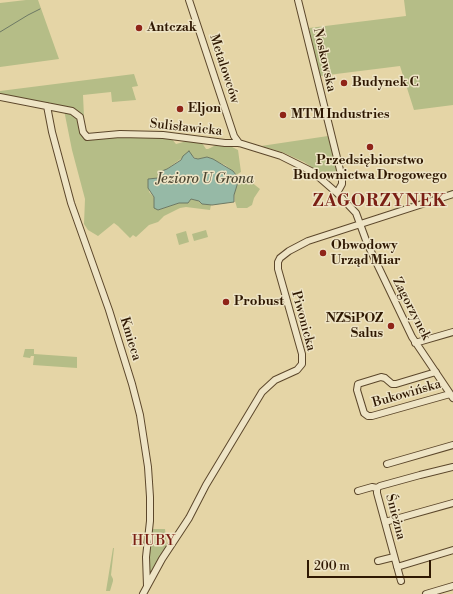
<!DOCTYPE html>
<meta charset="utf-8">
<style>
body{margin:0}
#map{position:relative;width:453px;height:594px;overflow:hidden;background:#e5d5a6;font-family:"Libre Bodoni",serif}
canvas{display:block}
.scale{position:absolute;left:307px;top:560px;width:124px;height:18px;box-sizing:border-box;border:2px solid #2f1802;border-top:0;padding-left:5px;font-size:12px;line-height:14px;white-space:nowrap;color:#2f1802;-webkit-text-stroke:3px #eee4c5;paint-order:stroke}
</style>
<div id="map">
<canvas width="453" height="594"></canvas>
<div class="scale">200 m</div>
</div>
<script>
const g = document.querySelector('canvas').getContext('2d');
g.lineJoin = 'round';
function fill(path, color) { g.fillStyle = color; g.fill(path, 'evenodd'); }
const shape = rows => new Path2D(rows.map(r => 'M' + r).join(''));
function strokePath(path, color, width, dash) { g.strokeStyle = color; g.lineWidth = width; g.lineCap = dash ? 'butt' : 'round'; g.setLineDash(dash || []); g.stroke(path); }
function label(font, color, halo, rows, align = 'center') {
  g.font = font + ' "Libre Bodoni",serif'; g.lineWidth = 3; g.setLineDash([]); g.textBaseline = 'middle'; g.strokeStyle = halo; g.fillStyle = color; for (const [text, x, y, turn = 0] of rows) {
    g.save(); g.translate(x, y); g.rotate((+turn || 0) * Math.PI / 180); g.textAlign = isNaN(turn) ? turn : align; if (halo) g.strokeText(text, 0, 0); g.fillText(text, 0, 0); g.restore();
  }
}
const green = shape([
 [26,0,38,0,59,59,0,67,0,3],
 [404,0,453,0,453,105,414,110,400,66,320,76,309,28,406,16],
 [134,74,138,86,132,87,136,100,112,102,111,92,83,95,84,117,0,94,0,91],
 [64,110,77,115,82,134,171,138,176,144,187,141,200,143,202,143,206,149,208,149,218,144,232,147,238,150,241,172,236,175,233,171,225,165,207,157,198,159,192,156,182,158,161,173,158,178,148,179,149,192,154,197,154,202,158,210,179,203,188,203,191,199,197,200,202,204,211,205,210,210,186,207,180,208,164,216,158,222,149,225,136,237,133,235,130,238,118,226,114,223,98,236,88,230,84,224,85,199,72,150],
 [328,136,337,173,331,174,319,172,304,162,282,152,261,146],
 [246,178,260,189,254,198,252,205,247,208,237,208,235,201,234,192,238,182,241,179],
 [453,190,453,191,402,208,392,209],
 [206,230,208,237,194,241,192,234],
 [186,231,189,242,179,245,176,234],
 [25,349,34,349,34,354,77,357,77,368,33,365,34,356,31,356,30,358,23,357],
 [151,529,165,529,167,547,149,579,147,562],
 [113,548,114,548,111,575,113,579,113,581,110,591,106,591]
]);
const water = shape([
 [189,151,194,158,198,159,207,157,213,159,233,171,236,175,238,182,234,195,234,202,212,205,202,204,199,201,191,199,188,203,179,203,158,210,154,208,154,197,148,188,148,179,158,178,162,171,167,169,181,160,183,156,189,151]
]);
const stream = shape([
 [0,32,28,15,40,9]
]);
const minor = shape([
 [189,0,234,136,239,143],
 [298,0,342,178,342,184,337,193],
 [0,97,72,111,80,117,83,132,87,137,120,134,163,135,225,143,239,143,281,156,313,172,337,193,356,213,367,243,412,337,453,398],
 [47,106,52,132,71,203,109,310,132,384,140,415,148,467,150,497,150,521,146,557,147,586],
 [415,343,453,332],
 [436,372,396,384,392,384,385,378,381,377,358,384,357,390,364,413,368,416,372,416,450,394],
 [387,464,453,445],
 [358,491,372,487,377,488],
 [385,522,453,503],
 [378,561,394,557],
 [397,567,453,550],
 [401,581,377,493,377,488,380,486,420,475,453,467],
 [143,594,162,559,189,518,206,485,262,392,275,380,297,370,302,364,302,354,278,269,278,262,280,258,289,251,308,241,453,194],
 [426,594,453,586]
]);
const markers = [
 [139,28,4,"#8f2418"],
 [344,83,4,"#8f2418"],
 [180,109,4,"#8f2418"],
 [283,115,4,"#8f2418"],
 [370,147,4,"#8f2418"],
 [323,253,4,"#8f2418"],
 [226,302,4,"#8f2418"],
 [391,326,4,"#8f2418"]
];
const poiNames = [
 ["Antczak",147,28],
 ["Budynek C",352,83],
 ["Eljon",188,109],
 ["MTM Industries",291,115],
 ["Przedsiębiorstwo",370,161,"center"],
 ["Budownictwa Drogowego",370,176,"center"],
 ["Obwodowy",331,246],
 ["Urząd Miar",331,261],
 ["Probust",234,302],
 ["NZSiPOZ",383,319,"right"],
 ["Salus",383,334,"right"]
];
const streetNames = [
 ["Noskowska",324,60,77],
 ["Metalowców",224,69,72],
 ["Sulisławicka",186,128,6],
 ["Zagorzynek",411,309,63],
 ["Piwonicka",303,321,75],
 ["Kmieca",130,339,73],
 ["Bukowińska",407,394,-16],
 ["Śnieżna",395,517,75]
];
const waterNames = [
 ["Jezioro U Grona",205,180]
];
const neighbourhoodNames = [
 ["HUBY",154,542]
];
const districtNames = [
 ["ZAGORZYNEK",380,202]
];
fill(green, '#b5bd87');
fill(water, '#96b9a6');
strokePath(water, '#6d7964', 1);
strokePath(stream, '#6d7964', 1);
strokePath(minor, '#5c472b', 8);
strokePath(minor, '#eee4c5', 6);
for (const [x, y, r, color] of markers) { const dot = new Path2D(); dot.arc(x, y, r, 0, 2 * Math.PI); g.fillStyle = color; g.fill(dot); strokePath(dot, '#eee4c5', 1.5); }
label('bold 13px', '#2f1802', '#eee4c5', poiNames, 'left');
label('13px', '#2f1802', '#eee4c5', streetNames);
label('italic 14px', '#4e4833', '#eee4c5', waterNames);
g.letterSpacing = '1px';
label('14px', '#7a1f14', '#eee4c5', neighbourhoodNames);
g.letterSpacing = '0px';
g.letterSpacing = '1px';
label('bold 17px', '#7a1f14', '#eee4c5', districtNames);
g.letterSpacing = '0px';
</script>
